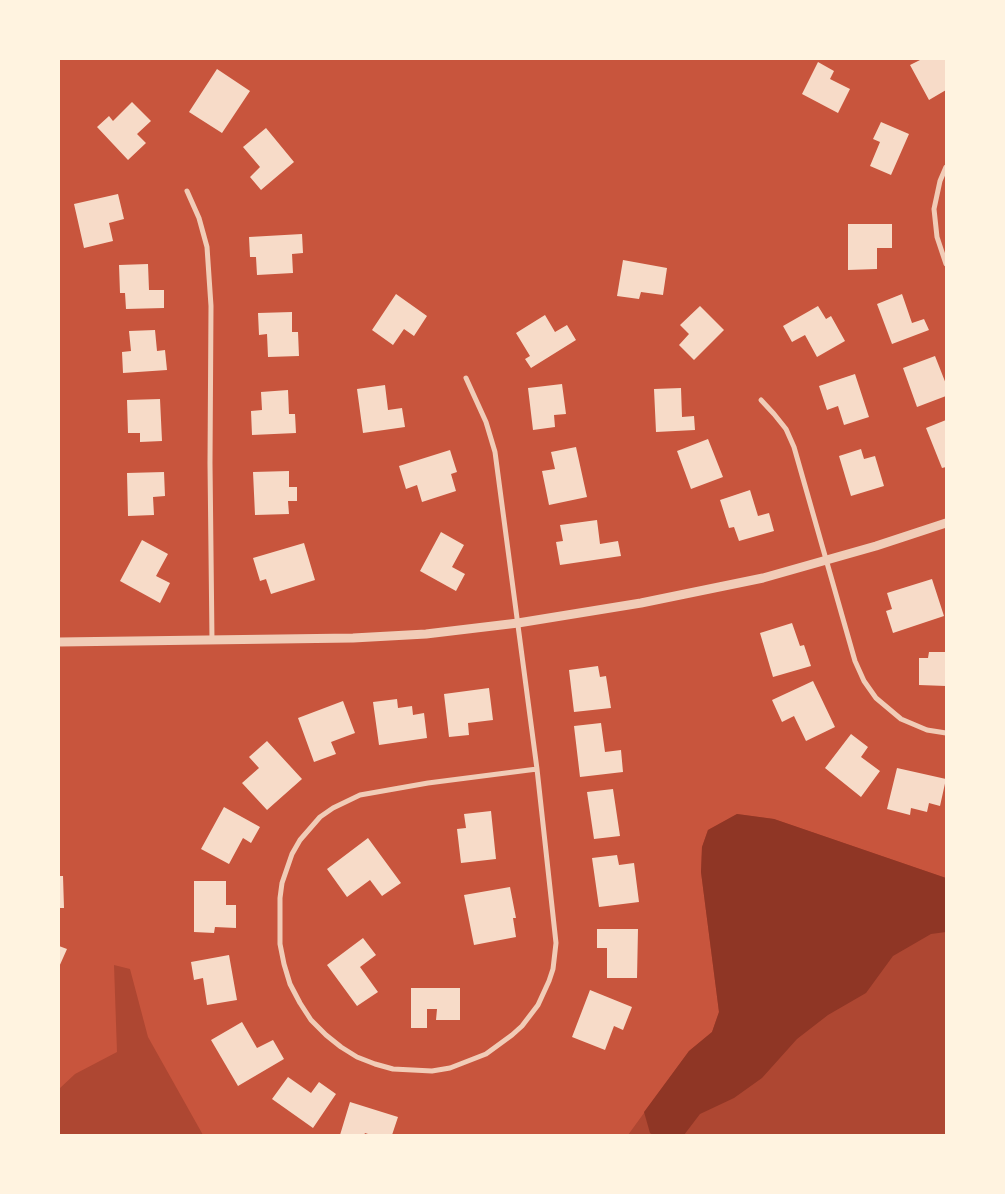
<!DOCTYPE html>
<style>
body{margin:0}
#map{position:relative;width:1005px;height:1194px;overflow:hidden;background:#c8553d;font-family:"Archivo Narrow",sans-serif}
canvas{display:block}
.frame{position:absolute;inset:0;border:60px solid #fff3e0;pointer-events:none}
</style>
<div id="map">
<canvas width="1005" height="1194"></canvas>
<div class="frame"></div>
</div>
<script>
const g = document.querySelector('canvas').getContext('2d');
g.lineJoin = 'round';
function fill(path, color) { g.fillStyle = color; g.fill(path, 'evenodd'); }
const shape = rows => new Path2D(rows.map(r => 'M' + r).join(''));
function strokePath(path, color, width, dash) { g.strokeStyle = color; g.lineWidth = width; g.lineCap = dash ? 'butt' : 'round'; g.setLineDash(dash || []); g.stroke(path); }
const green = shape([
 [737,814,774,819,946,878,946,1135,628,1135,689,1051,712,1032,719,1012,701,872,702,847,708,830],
 [114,965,130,969,148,1037,203,1135,59,1135,59,1089,75,1074,117,1052]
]);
const water = shape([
 [737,814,774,819,946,878,946,932,931,934,893,956,866,993,828,1015,797,1039,762,1078,734,1098,700,1114,684,1135,653,1135,650,1133,644,1112,689,1051,712,1032,719,1012,701,872,702,847,708,830]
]);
const building = shape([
 [922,59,946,59,946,90,929,100,910,65],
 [818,62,834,71,830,79,850,89,838,113,802,94],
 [217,69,250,91,222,133,189,112],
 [132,102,151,121,137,134,146,143,128,160,97,127,109,116,113,121],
 [881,122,909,134,891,175,870,166,880,142,873,139],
 [266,128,294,162,261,190,250,177,260,167,243,147],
 [118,194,124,219,109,223,113,241,84,248,74,204],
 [848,224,892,224,892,248,877,248,877,269,848,270],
 [302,234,303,253,292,254,293,273,257,275,256,257,250,257,249,237],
 [623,260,667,268,663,295,641,292,639,299,617,296],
 [148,264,149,290,164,290,164,308,126,309,125,293,120,293,119,265],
 [396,294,427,316,414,336,404,329,393,345,372,330],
 [902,294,912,323,924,319,929,330,892,344,877,304],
 [700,306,724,330,694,360,679,345,689,334,680,325],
 [818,306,826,319,831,316,845,341,817,357,805,335,792,342,783,326],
 [292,312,292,332,298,332,299,356,268,357,267,334,259,335,258,313],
 [545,315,555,332,567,325,576,340,531,368,525,359,530,356,516,333],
 [155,330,157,351,165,350,167,370,123,373,122,352,131,351,129,331],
 [935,356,946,384,946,396,917,407,903,368],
 [855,374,869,417,844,425,838,406,827,410,819,386],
 [562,384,566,414,554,415,555,427,533,430,528,388],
 [385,385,388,410,402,408,405,427,363,433,357,389],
 [681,388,682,417,694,416,695,430,656,432,654,389],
 [288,390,289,414,295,414,296,433,252,435,251,411,262,410,261,392],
 [160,399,162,441,140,442,140,433,128,433,127,400],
 [946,420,946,467,942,468,926,428],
 [708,439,723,477,691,489,677,451],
 [576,447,587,497,549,505,542,471,555,469,551,452],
 [861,449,864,459,875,456,884,486,851,496,839,456],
 [450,450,457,472,451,474,456,491,422,502,417,485,406,489,399,466],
 [289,471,289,487,297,487,297,501,288,501,289,514,255,515,253,472],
 [164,472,165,496,153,497,154,515,128,516,127,473],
 [750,490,758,516,769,513,774,531,739,541,734,527,729,528,720,500],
 [597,520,600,544,618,541,621,556,560,565,556,542,563,541,560,525],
 [441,532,464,545,452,567,465,574,456,591,420,571],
 [142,540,168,554,156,576,170,583,160,603,120,581],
 [304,543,315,580,271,594,266,579,260,581,253,558],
 [932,579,944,616,893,633,886,611,892,609,887,593],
 [792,623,800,646,804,645,811,666,773,677,760,633],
 [929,652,946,652,946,686,919,685,919,658,928,658],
 [598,666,600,677,606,676,611,708,574,712,569,670],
 [813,681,835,727,806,741,794,716,782,722,772,700],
 [489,688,493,720,468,723,469,735,449,737,444,694],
 [397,699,398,708,412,706,413,715,424,713,427,738,379,745,373,702],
 [343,701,355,733,331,742,336,754,314,762,298,718],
 [601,723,605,752,621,750,623,772,580,777,574,726],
 [851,734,868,747,861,757,880,771,861,797,825,768],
 [267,741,302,779,267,810,242,783,259,768,249,757],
 [897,768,946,779,940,806,929,803,927,812,911,808,910,815,887,809],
 [613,789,620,836,594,839,587,792],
 [224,807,260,827,251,843,243,838,229,864,201,849],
 [491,811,496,859,461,863,457,829,466,828,464,814],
 [368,838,401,883,382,896,370,880,347,897,327,869],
 [617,855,619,865,634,863,639,902,599,907,592,858],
 [59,876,63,876,64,908,59,908],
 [194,881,226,881,226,905,236,905,236,928,215,927,214,933,194,932],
 [510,887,516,918,513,918,516,937,474,945,464,895],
 [597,929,638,929,637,978,607,978,607,948,597,948],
 [363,938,376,955,360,967,378,992,357,1006,327,965],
 [59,946,67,949,59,967],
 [229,955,237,1000,207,1005,203,978,194,980,191,962],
 [411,988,460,988,460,1020,436,1020,437,1009,427,1009,427,1028,411,1028],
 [590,990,632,1007,623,1030,614,1026,605,1050,572,1037],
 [242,1022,257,1048,273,1040,284,1059,238,1086,211,1040],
 [288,1077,311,1093,319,1082,336,1094,313,1128,272,1099],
 [350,1102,398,1117,392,1135,371,1135,365,1133,364,1135,340,1135]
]);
const minor = shape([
 [946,167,940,181,934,209,937,237,946,264],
 [187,191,199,218,207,247,211,306,210,463,212,641],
 [466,378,486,422,495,452,537,769],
 [761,400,774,414,786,429,794,447,855,661,864,681,876,698,901,719,927,730,946,733],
 [537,769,556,943,553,969,549,981,538,1005,522,1026,512,1035,486,1054,450,1068,432,1071,393,1069,375,1064,357,1057,341,1047,326,1035,311,1020,300,1003,290,984,284,964,280,944,280,898,282,883,292,854,300,840,320,817,333,808,360,795,428,783,537,769]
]);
const tertiary = shape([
 [59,642,353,638,426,634,518,623,641,603,763,578,876,546,946,523]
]);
fill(green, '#ae4732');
fill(water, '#8f3625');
fill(building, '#f7dbc8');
strokePath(minor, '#f1ccb7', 5);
strokePath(tertiary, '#f1ccb7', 9);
</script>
